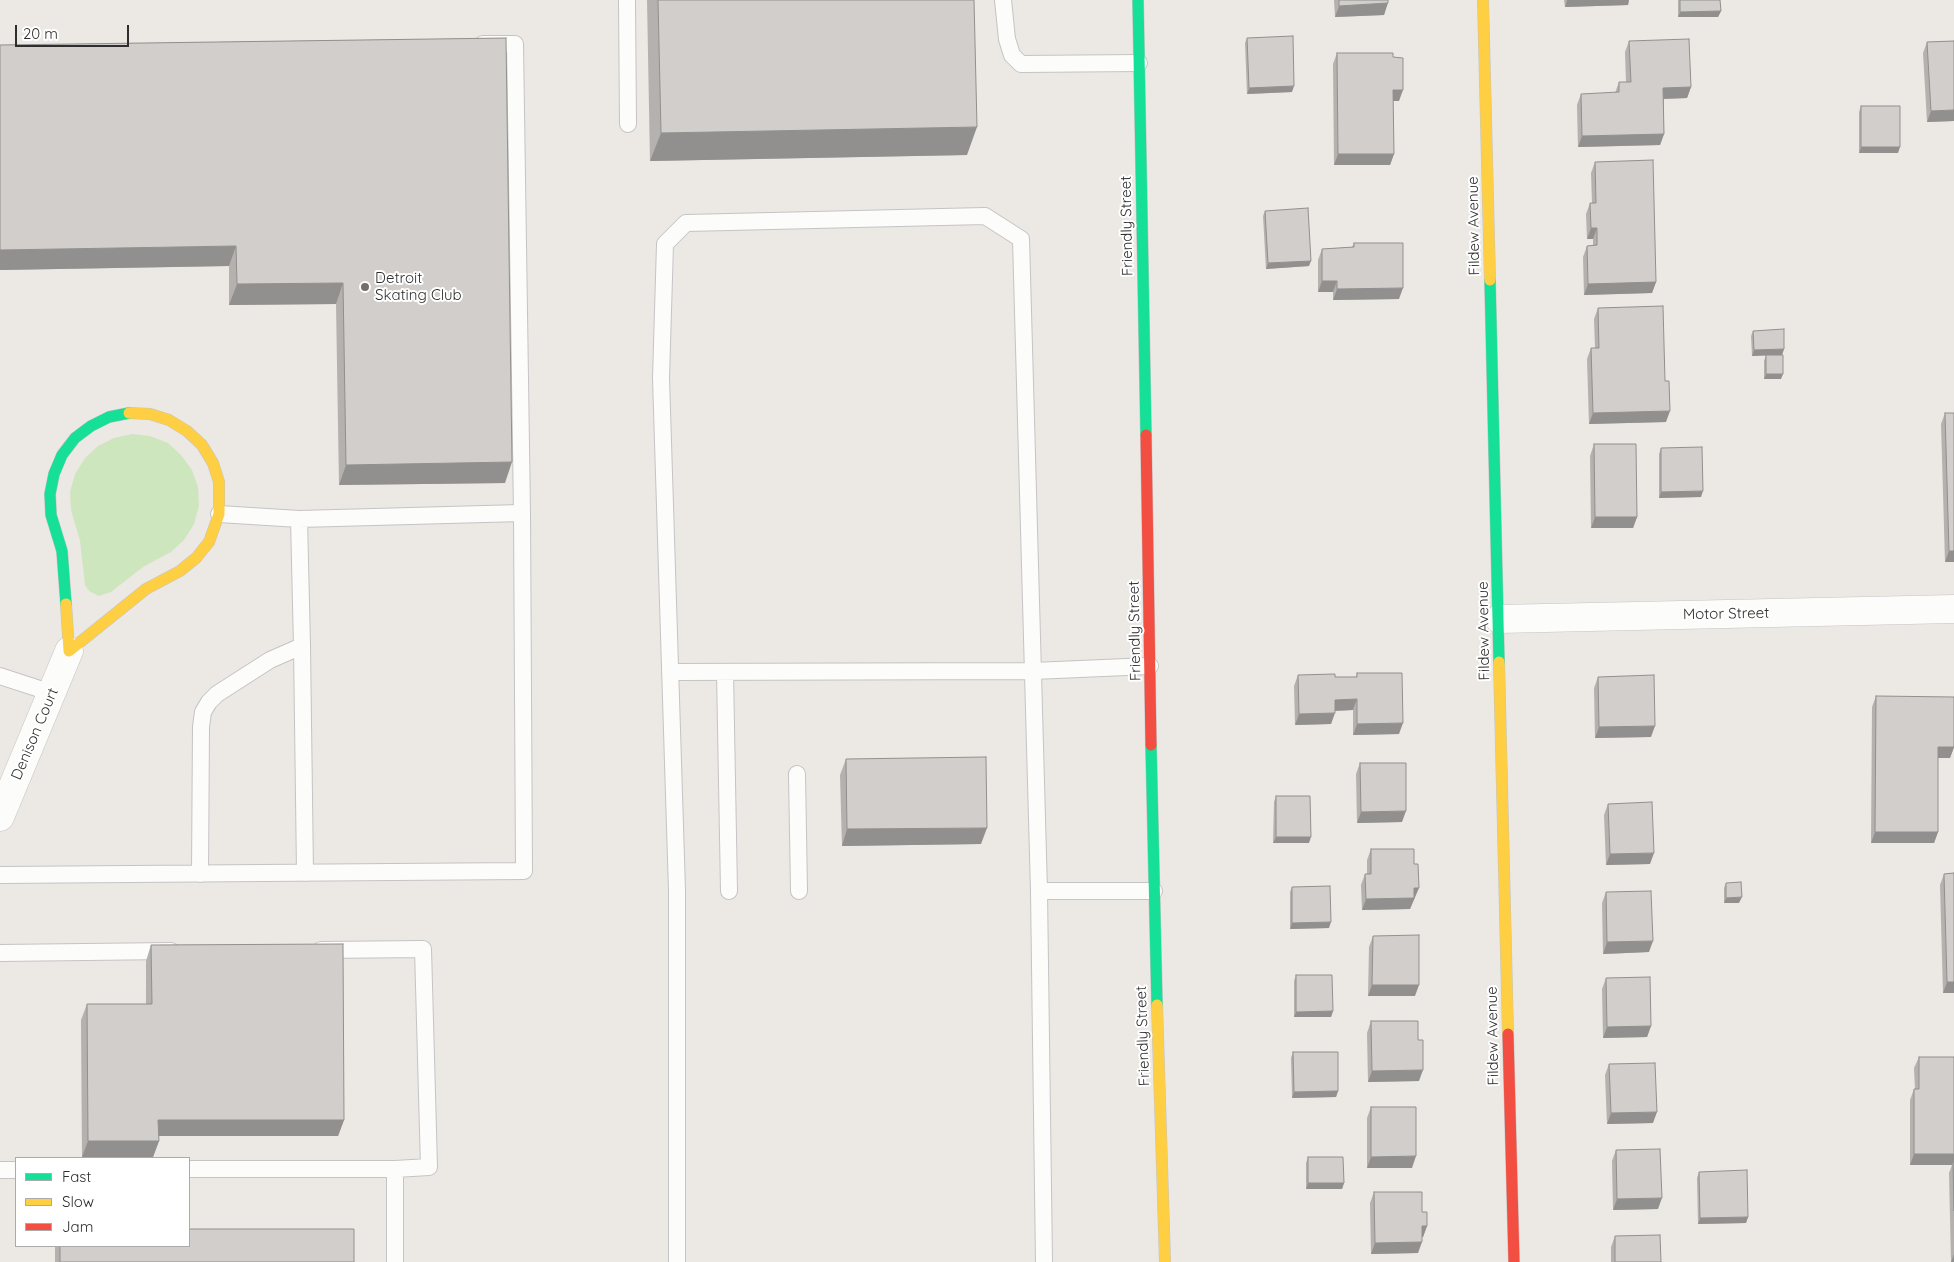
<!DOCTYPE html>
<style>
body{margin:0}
#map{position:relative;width:1954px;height:1262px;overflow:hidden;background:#ece8e4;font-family:Quicksand,sans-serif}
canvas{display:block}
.legend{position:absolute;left:15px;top:1157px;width:175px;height:90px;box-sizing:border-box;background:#fff;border:1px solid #ababab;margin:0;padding:6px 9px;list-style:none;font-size:15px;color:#2e2e2e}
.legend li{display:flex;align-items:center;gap:10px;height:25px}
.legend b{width:25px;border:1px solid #ababab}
.scale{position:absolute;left:15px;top:25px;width:114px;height:22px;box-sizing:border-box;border:2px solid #2e2e2e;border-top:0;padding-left:6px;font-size:15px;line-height:18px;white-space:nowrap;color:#2e2e2e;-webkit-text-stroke:4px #fff;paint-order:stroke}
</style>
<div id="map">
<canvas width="1954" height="1262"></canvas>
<ul class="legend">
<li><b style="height:6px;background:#16e098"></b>Fast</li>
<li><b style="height:6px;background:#ffcf43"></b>Slow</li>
<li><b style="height:6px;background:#f24e42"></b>Jam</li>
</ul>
<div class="scale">20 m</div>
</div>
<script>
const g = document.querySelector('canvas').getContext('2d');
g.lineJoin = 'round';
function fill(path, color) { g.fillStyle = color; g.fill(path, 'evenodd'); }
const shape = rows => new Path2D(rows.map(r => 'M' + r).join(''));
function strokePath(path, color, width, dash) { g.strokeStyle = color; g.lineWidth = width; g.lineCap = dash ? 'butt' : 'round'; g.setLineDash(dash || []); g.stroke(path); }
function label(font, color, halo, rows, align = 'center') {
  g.font = font + ' Quicksand,sans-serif'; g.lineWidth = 4; g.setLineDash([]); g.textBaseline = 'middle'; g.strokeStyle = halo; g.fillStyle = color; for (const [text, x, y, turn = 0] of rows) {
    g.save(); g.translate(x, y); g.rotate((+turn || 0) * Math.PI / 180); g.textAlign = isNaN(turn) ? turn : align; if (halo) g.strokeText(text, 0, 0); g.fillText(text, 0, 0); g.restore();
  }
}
const green = shape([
 [132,434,150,436,168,443,181,455,192,470,198,487,199,506,194,524,184,540,171,552,143,567,111,592,99,596,89,591,85,585,80,541,71,510,70,492,75,474,85,458,98,446,114,438]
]);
const lane = shape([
 [627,0,628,124],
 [1003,0,1007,39,1012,55,1021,64,1139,63],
 [219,514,299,519],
 [302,646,305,873],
 [670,672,1033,671,1150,666],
 [725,672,729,891],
 [0,676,52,693],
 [797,774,799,891],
 [200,874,201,727,203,712,209,702,217,694,270,660,302,646,299,519,522,513],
 [0,875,524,871,522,513,515,44,483,44],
 [1039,891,1154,891],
 [0,953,171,951],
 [189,1169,395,1169,429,1167,423,949,321,950],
 [0,1170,16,1170],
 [395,1262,395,1169],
 [677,1262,677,891,661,378,665,244,686,223,985,216,1021,239,1039,891,1044,1262]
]);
const street = shape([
 [1499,619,1954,609],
 [0,817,69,651]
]);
const fast = shape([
 [1138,0,1146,435],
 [1490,280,1499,662],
 [66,604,62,551,51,515,50,494,54,474,62,455,75,438,91,426,109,417,129,413],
 [1151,745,1157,1005]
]);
const slow = shape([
 [1483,0,1490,280],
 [66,604,69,651,146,589,180,571,196,558,209,542,219,514,219,482,213,463,202,445,187,431,169,420,150,414,129,413],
 [1499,662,1508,1034],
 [1157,1005,1165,1262]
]);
const jam = shape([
 [1146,435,1151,745],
 [1508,1034,1514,1262]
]);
const wall = shape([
 [647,0,974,0,967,155,650,161],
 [1334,0,1388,0,1384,15,1335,17],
 [1564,0,1629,0,1628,5,1565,7],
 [1678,0,1720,0,1721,11,1718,17,1678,17],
 [506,38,505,483,339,485,336,304,229,305,229,266,0,270,0,45],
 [1247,38,1292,92,1247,94,1245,43],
 [1629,41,1691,87,1687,98,1664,99,1664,134,1660,145,1578,147,1577,105,1581,94,1615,93,1619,82,1626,82,1625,52],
 [1954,41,1954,121,1927,122,1923,53,1927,42],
 [1337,53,1393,57,1399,101,1393,101,1394,154,1390,165,1334,165,1333,64],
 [1861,106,1898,153,1859,153,1859,112],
 [1595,162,1656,282,1652,293,1584,295,1583,257,1587,246,1593,245,1593,239,1587,239,1586,214,1590,203,1592,203,1591,173],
 [1265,211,1309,266,1266,269,1263,216],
 [1354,243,1399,299,1333,300,1333,292,1318,292,1318,260,1322,249,1352,247],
 [1598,308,1665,381,1666,422,1589,424,1587,359,1591,348,1595,348,1594,319],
 [1753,331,1784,349,1782,355,1781,379,1764,379,1764,361,1766,355,1752,356,1751,336],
 [1945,413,1954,562,1945,562,1941,424],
 [1594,444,1637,517,1633,528,1591,528,1590,456],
 [1661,448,1701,497,1659,498,1659,454],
 [1357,673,1399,734,1353,735,1353,710,1335,711,1331,724,1295,725,1294,686,1298,675,1335,677,1356,677],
 [1598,677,1651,737,1595,738,1594,688],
 [1876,696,1954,747,1950,758,1938,758,1938,832,1934,843,1871,843,1872,707],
 [846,759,981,844,842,846,840,775],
 [1360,763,1402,822,1357,823,1356,774],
 [1276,796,1309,843,1273,843,1274,802],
 [1608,804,1650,864,1606,865,1604,815],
 [1371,849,1415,899,1414,899,1410,909,1362,910,1361,885,1365,874,1367,874,1367,860],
 [1954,873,1954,993,1943,993,1940,885,1944,874],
 [1726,883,1739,903,1724,903,1724,888],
 [1292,887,1329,928,1290,929,1290,892],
 [1606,892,1649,952,1603,954,1602,903],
 [1373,936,1415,996,1368,996,1369,947],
 [151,945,344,1120,338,1136,159,1136,159,1141,153,1157,82,1157,81,1020,87,1004,146,1004,146,961],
 [1296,975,1333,1011,1331,1017,1294,1017,1294,981],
 [1606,978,1651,1026,1647,1037,1603,1038,1602,989],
 [1371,1021,1418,1040,1419,1081,1368,1082,1367,1033],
 [1293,1052,1338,1091,1336,1097,1292,1098,1291,1058],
 [1919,1057,1954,1057,1954,1262,1951,1262,1949,1173,1952,1165,1910,1165,1910,1100,1914,1089,1915,1089,1914,1068],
 [1609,1064,1653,1123,1607,1124,1605,1075],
 [1371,1107,1412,1168,1367,1168,1367,1118],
 [1616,1150,1658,1209,1613,1210,1612,1161],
 [1308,1157,1344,1183,1342,1189,1306,1189,1306,1163],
 [1699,1172,1748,1217,1746,1223,1698,1224,1697,1178],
 [1374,1192,1422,1212,1427,1226,1423,1237,1422,1237,1418,1253,1371,1254,1370,1203],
 [1615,1236,1661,1262,1611,1262,1611,1247],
 [55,1246,189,1246,354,1262,55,1262]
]);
const shadedWall = shape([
 [1567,0,1629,0,1628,5,1565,7],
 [1388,3,1384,15,1335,17,1339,6],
 [1721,11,1718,17,1678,17,1680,12],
 [1294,86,1292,92,1247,94,1249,88],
 [1691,87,1687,98,1659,99,1663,88],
 [1393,90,1403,90,1399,101,1389,101],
 [1954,110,1954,121,1927,122,1931,111],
 [977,127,967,155,650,161,661,133],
 [1664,134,1660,145,1578,147,1582,136],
 [1861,147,1900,147,1898,153,1859,153],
 [1338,154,1394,154,1390,165,1334,165],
 [1591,228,1597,228,1593,239,1587,239],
 [236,246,229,266,0,270,0,250],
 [1311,261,1309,266,1266,269,1268,263],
 [1322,281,1337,281,1333,292,1318,292],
 [1656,282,1652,293,1584,295,1588,284],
 [343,283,336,304,229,305,237,284],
 [1403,288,1399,299,1333,300,1337,289],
 [1784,349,1782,355,1752,356,1754,350],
 [1766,374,1783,374,1781,379,1764,379],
 [1670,411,1666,422,1589,424,1593,413],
 [512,462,505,483,339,485,346,465],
 [1703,491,1701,497,1659,498,1661,492],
 [1595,517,1637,517,1633,528,1591,528],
 [1949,551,1954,551,1954,562,1945,562],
 [1357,699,1353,710,1331,711,1335,700],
 [1335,713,1331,724,1295,725,1299,714],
 [1403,723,1399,734,1353,735,1357,724],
 [1655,726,1651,737,1595,738,1599,727],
 [1938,747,1954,747,1950,758,1934,758],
 [1406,811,1402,822,1357,823,1361,812],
 [987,828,981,844,842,846,847,829],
 [1875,832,1938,832,1934,843,1871,843],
 [1276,837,1311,837,1309,843,1273,843],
 [1654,853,1650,864,1606,865,1610,854],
 [1414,888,1419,888,1410,909,1362,910,1366,899],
 [1742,897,1739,903,1724,903,1726,898],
 [1331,922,1329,928,1290,929,1292,923],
 [1653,941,1649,952,1603,954,1607,942],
 [1947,982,1954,982,1954,993,1943,993],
 [1372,985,1419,985,1415,996,1368,996],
 [1333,1011,1331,1017,1294,1017,1296,1012],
 [1651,1026,1647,1037,1603,1038,1607,1027],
 [1423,1070,1419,1081,1368,1082,1372,1071],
 [1338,1091,1336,1097,1292,1098,1294,1092],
 [1657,1112,1653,1123,1607,1124,1611,1113],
 [158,1120,344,1120,338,1136,153,1136],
 [88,1141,159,1141,153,1157,82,1157],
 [1914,1154,1954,1154,1954,1165,1953,1162,1952,1165,1910,1165],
 [1416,1156,1412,1168,1367,1168,1371,1157],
 [1308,1183,1344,1183,1342,1189,1306,1189],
 [1662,1198,1658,1209,1613,1210,1617,1199],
 [1748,1217,1746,1223,1698,1224,1700,1218],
 [1422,1226,1427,1226,1423,1237,1418,1237],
 [1422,1242,1418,1253,1371,1254,1375,1243],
 [1954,1254,1954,1262,1951,1262]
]);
const building = shape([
 [658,0,974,0,977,127,661,133,658,0],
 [1339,0,1388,0,1388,3,1339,6,1339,0],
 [1680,0,1720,0,1721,11,1680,12,1680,0],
 [1293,36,1294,86,1249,88,1247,38,1293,36],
 [506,38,512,462,346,465,343,283,237,284,236,246,0,250,0,45,506,38],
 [1689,39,1691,87,1663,88,1664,134,1582,136,1581,94,1619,92,1619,82,1631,82,1629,41,1689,39],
 [1954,41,1954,110,1931,111,1927,42,1954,41],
 [1337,53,1393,53,1393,57,1403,58,1403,90,1393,90,1394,154,1338,154,1337,53],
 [1861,106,1900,106,1900,147,1861,147,1861,106],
 [1653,160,1656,282,1588,284,1587,246,1597,245,1597,228,1591,228,1590,203,1596,203,1595,162,1653,160],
 [1308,208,1311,261,1268,263,1265,211,1308,208],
 [1354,243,1403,243,1403,288,1337,289,1337,281,1322,281,1322,249,1354,247,1354,243],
 [1663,306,1665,381,1669,381,1670,411,1593,413,1591,348,1599,348,1598,308,1663,306],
 [1784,329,1784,349,1754,350,1753,331,1784,329],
 [1766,355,1783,355,1783,374,1766,374,1766,355],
 [1945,413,1954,413,1954,551,1949,551,1945,413],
 [1594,444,1636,444,1637,517,1595,517,1594,444],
 [1702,447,1703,491,1661,492,1661,448,1702,447],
 [1357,673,1402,673,1403,723,1357,724,1357,699,1335,700,1335,713,1299,714,1298,675,1335,674,1335,677,1357,677,1357,673],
 [1654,675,1655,726,1599,727,1598,677,1654,675],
 [1876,696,1954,697,1954,747,1938,747,1938,832,1875,832,1876,696],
 [986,757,987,828,847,829,846,759,986,757],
 [1360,763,1406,763,1406,811,1361,812,1360,763],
 [1276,796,1310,796,1311,837,1276,837,1276,796],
 [1652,802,1654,853,1610,854,1608,804,1652,802],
 [1371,849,1414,849,1414,864,1418,864,1419,888,1414,888,1414,898,1366,899,1365,874,1371,874,1371,849],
 [1954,873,1954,982,1947,982,1944,874,1954,873],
 [1741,882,1742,897,1726,898,1726,883,1741,882],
 [1330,886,1331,922,1292,923,1292,887,1330,886],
 [1651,891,1653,941,1607,942,1606,892,1651,891],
 [1419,935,1419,985,1372,985,1373,936,1419,935],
 [343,944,344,1120,158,1120,159,1141,88,1141,87,1004,152,1004,151,945,343,944],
 [1296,975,1332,975,1333,1011,1296,1012,1296,975],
 [1650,977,1651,1026,1607,1027,1606,978,1650,977],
 [1371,1021,1418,1021,1418,1040,1423,1040,1423,1070,1372,1071,1371,1021],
 [1293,1052,1338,1052,1338,1091,1294,1092,1293,1052],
 [1919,1057,1954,1057,1954,1154,1914,1154,1914,1089,1919,1089,1919,1057],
 [1655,1063,1657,1112,1611,1113,1609,1064,1655,1063],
 [1371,1107,1416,1107,1416,1156,1371,1157,1371,1107],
 [1660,1149,1662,1198,1617,1199,1616,1150,1660,1149],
 [1308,1157,1343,1157,1344,1183,1308,1183,1308,1157],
 [1953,1162,1954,1162,1954,1211,1953,1162],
 [1747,1170,1748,1217,1700,1218,1699,1172,1747,1170],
 [1374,1192,1422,1192,1422,1212,1427,1212,1427,1226,1422,1226,1422,1242,1375,1243,1374,1192],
 [189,1229,354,1229,354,1262,60,1262,60,1246,189,1246,189,1229],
 [1660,1235,1661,1262,1615,1262,1615,1236,1660,1235]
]);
const markers = [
 [365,287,5,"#706f6e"]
];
const streetNames = [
 ["Friendly Street",1127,226,-91],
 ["Fildew Avenue",1474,226,-91],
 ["Motor Street",1726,614,-1],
 ["Friendly Street",1135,631,-91],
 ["Fildew Avenue",1484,631,-91],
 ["Denison Court",35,734,-67],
 ["Friendly Street",1143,1036,-92],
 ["Fildew Avenue",1493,1036,-91]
];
const poiNames = [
 ["Detroit",375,278],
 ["Skating Club",375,295]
];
fill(green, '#cee6be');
strokePath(lane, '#c5c4c5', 18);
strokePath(street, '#c5c4c5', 29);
strokePath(fast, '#c5c4c5', 12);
strokePath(slow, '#c5c4c5', 12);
strokePath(jam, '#c5c4c5', 12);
strokePath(lane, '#fcfcfb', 16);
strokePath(street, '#fcfcfb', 28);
strokePath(fast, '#16e098', 11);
strokePath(slow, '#ffcf43', 11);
strokePath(jam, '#f24e42', 11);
fill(wall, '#b4b1af');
fill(shadedWall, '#92908e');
fill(building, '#d1cecb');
strokePath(building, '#92908e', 1);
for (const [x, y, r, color] of markers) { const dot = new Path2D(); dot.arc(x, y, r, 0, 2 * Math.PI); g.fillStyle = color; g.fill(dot); strokePath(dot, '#fff', 2); }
label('15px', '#2e2e2e', '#fff', streetNames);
label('15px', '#2e2e2e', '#fff', poiNames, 'left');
</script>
